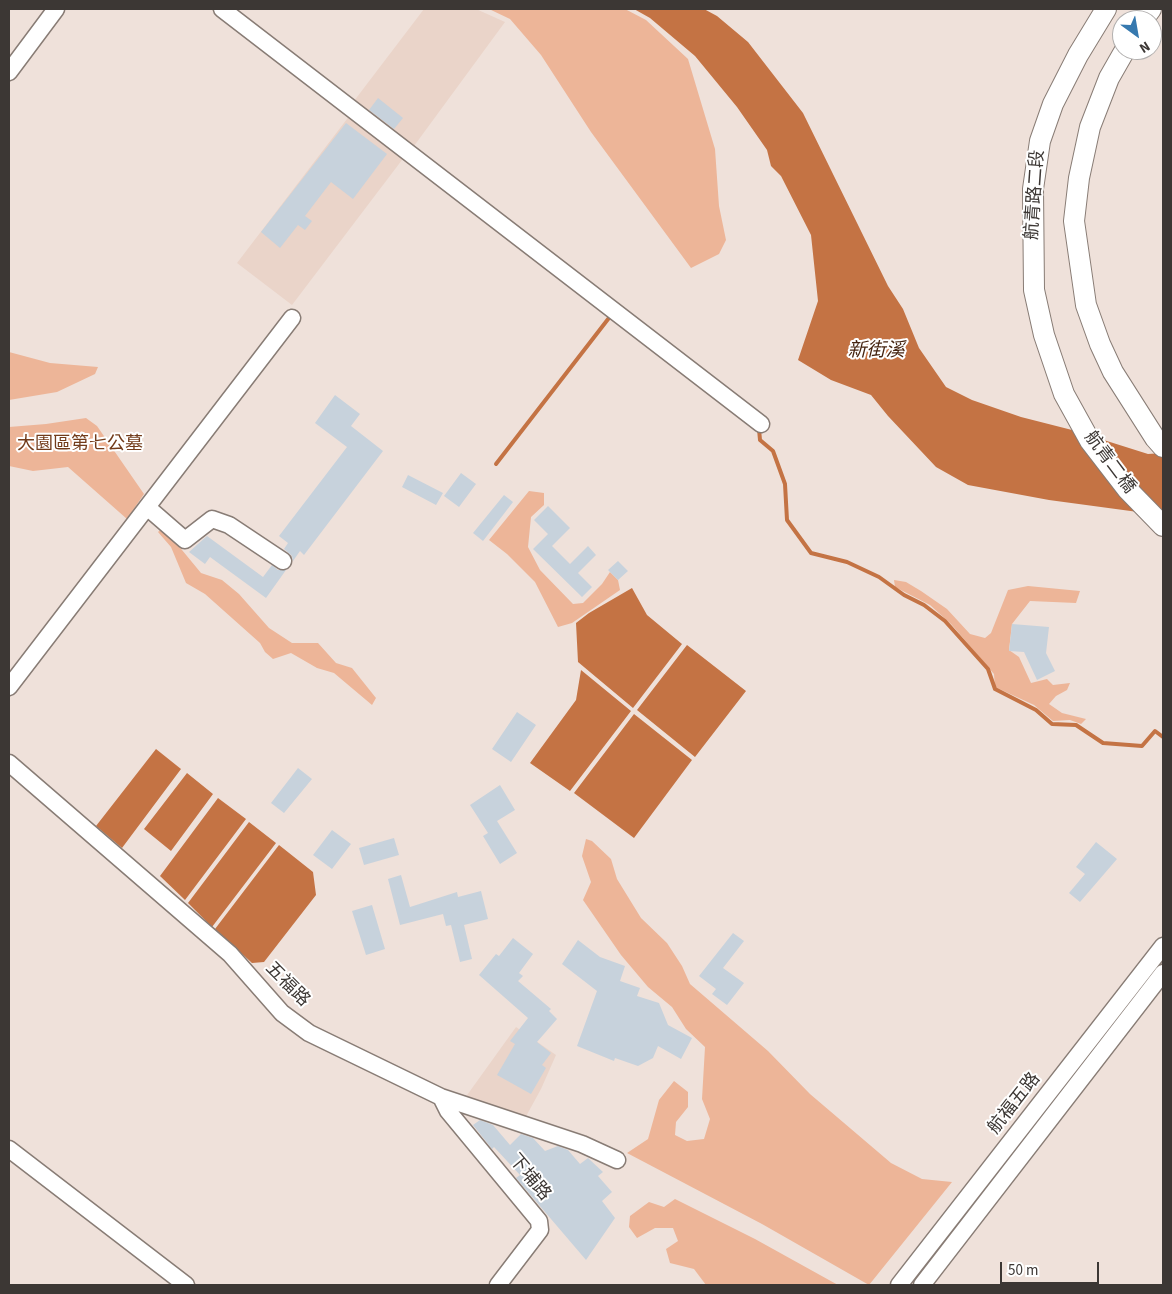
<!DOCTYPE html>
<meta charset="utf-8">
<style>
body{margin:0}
#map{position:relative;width:1172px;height:1294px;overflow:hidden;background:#efe1da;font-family:"Source Sans 3",sans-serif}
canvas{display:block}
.frame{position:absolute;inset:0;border:10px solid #3c3734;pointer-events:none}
.north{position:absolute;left:1112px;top:10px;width:50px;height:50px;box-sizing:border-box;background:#fff;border:1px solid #b1afae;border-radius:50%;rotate:148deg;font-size:14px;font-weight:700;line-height:20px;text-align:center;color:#3c3734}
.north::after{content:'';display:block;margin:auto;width:18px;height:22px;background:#3679af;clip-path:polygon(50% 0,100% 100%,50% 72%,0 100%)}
.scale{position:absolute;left:1000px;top:1262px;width:99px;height:22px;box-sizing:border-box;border:2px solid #3c3734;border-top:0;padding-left:6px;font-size:15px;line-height:18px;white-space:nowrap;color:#3c3734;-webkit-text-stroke:4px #fff;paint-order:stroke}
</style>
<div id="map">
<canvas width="1172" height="1294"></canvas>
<div class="frame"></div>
<div class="north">N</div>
<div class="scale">50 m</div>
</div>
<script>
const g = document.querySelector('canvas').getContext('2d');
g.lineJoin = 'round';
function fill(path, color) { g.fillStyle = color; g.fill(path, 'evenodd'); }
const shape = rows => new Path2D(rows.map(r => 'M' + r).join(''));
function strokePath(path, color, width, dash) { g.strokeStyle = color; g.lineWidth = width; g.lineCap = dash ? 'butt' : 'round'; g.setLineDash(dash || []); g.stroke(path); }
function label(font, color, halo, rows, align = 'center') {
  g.font = font + ' "Source Sans 3","Noto Sans TC",sans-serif'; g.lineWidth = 4; g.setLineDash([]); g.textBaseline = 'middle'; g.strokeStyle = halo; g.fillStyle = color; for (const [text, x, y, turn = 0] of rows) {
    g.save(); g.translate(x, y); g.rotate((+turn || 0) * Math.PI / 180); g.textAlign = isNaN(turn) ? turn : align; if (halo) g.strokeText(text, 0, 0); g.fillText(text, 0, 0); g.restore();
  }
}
const built = shape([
 [424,9,476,9,505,22,414,146,354,101],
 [350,115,405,156,292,305,237,263],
 [516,1027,556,1055,541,1089,524,1120,465,1098]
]);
const green = shape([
 [489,9,625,9,646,20,688,59,715,149,719,206,726,240,719,254,691,268,591,132,541,55,510,19],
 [9,352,50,363,98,367,95,374,57,392,9,400],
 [86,418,97,426,144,494,127,519,68,467,33,471,9,466,9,427,46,424],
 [529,491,544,493,544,505,531,517,528,547,540,570,573,604,583,603,602,584,610,572,618,580,620,590,572,623,558,627,535,582,507,554,489,540],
 [163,527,201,573,222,580,239,594,269,628,292,643,318,643,336,663,352,668,376,698,372,705,334,673,317,668,291,653,273,659,265,652,260,643,205,594,186,583,171,547,158,532],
 [894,580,906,582,921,591,947,609,970,634,985,638,991,633,1008,590,1028,586,1080,591,1076,603,1030,601,1012,624,1009,650,1019,657,1031,683,1047,679,1053,685,1070,683,1067,690,1056,696,1049,704,1062,713,1086,719,1081,724,1070,720,1053,721,1034,705,995,687,994,674,951,624,930,605,895,587],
 [586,839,592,841,611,859,617,879,641,918,667,943,682,966,690,984,768,1051,810,1094,891,1163,922,1179,952,1182,869,1285,762,1224,627,1153,648,1139,659,1100,674,1081,688,1092,688,1107,676,1122,675,1135,687,1141,704,1139,710,1119,702,1099,705,1047,686,1029,672,1007,648,987,621,955,583,900,591,882,582,856],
 [675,1199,755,1239,838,1285,706,1285,694,1269,670,1263,666,1249,678,1241,673,1228,655,1228,637,1238,629,1227,630,1216,649,1202,664,1207]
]);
const water = shape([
 [634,9,704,9,717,16,748,42,803,113,888,286,903,309,919,348,946,387,972,400,1021,417,1072,430,1148,454,1163,453,1163,511,1138,512,1049,500,968,485,936,467,888,416,871,395,831,380,798,360,818,301,811,235,781,176,771,166,767,150,737,107,695,56,650,18],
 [632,588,647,615,682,644,633,708,578,662,576,623,589,613],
 [687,645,746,691,695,757,637,710],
 [581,670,631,711,570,791,530,763,576,700],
 [634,714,692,760,634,838,574,793],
 [156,749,181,769,122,848,96,826],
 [187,773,213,794,171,851,144,829],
 [218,798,246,819,185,900,160,876],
 [249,822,276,843,212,927,188,903],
 [279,845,313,872,316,895,264,962,252,963,215,929]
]);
const stream = shape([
 [759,429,760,440,773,451,785,484,787,520,811,553,847,562,879,577,904,595,924,605,945,621,988,669,995,689,1036,710,1052,724,1076,725,1103,743,1142,746,1155,731,1163,737],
 [496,464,612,314]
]);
const building = shape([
 [378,98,403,118,394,129,369,110],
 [346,123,387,154,353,199,331,182,305,216,312,221,305,230,298,225,280,248,261,232],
 [335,395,360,414,351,426,383,451,304,555,300,551,293,561,292,556,284,549,288,543,279,536,347,447,315,423],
 [461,473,476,484,459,507,444,496],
 [408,475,443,493,436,505,402,487],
 [504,495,513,502,483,541,473,533],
 [548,506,570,528,552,546,570,564,588,546,596,555,578,573,592,587,582,597,533,549,548,534,534,520],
 [207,536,263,577,272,565,278,570,286,570,266,598,210,557,205,564,189,552],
 [618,561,628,571,618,580,608,570],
 [1012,624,1049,627,1046,653,1055,671,1037,680,1024,652,1009,651],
 [517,712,536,725,511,762,492,749],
 [298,768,312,779,284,813,271,803],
 [500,785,515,810,497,821,517,853,500,864,483,836,488,833,470,805],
 [332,830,351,844,332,869,313,855],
 [394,838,399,855,364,865,359,848],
 [1096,842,1117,859,1080,902,1069,893,1085,874,1076,867],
 [401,875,410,907,457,892,458,897,481,891,488,919,464,925,472,959,460,962,451,925,446,926,443,914,400,925,388,879],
 [372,905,385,949,366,955,352,911],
 [733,933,744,941,723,968,744,983,727,1005,712,994,716,989,699,976],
 [513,938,533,954,519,973,523,976,518,981,551,1009,549,1011,557,1019,537,1042,551,1053,542,1065,546,1068,531,1094,497,1075,515,1044,510,1041,528,1018,479,975,496,954,499,956],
 [578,940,600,957,625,966,620,981,640,988,637,996,659,1003,668,1025,692,1038,681,1059,658,1046,653,1058,638,1066,615,1058,614,1061,577,1046,597,991,562,964],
 [480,1120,493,1125,510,1145,521,1134,533,1138,545,1151,558,1146,568,1150,580,1164,588,1158,603,1172,598,1176,612,1192,602,1201,615,1218,586,1260,516,1178,520,1175,494,1147,492,1149,473,1125]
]);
const minor = shape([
 [222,9,761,424],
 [9,72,56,9],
 [147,507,185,540,212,519,229,525,283,561],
 [9,687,292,318],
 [9,763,230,954,282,1013,309,1033,441,1097,582,1144,617,1160],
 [441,1097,448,1111,539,1221,540,1230,498,1285],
 [9,1149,186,1285],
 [899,1285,1163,946],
 [922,1285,1163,973]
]);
const tertiary = shape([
 [1106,9,1078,55,1053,104,1040,141,1033,189,1034,290,1044,335,1064,394,1090,441,1127,489,1163,526],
 [1143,20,1151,9],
 [1125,50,1109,78,1090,127,1079,178,1074,221,1086,305,1100,344,1113,372,1155,438,1163,447]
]);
const streetNames = [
 ["航青路二段",1036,195,-86],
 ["航青二橋",1109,463,53],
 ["五福路",287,985,45],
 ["航福五路",1015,1104,-52],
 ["下埔路",529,1178,50]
];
const parkNames = [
 ["大園區第七公墓",80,445]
];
const waterNames = [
 ["新街溪",876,352]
];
fill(built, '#ead4c9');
fill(green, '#edb598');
fill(water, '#c47344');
strokePath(stream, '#c47344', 4);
fill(building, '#c7d2dc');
strokePath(minor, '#887c75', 19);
strokePath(tertiary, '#887c75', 22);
strokePath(minor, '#fff', 16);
strokePath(tertiary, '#fff', 20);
label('18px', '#3c3734', '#fff', streetNames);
label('18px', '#723b1a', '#fff', parkNames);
label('italic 19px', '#452410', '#fff', waterNames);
</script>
